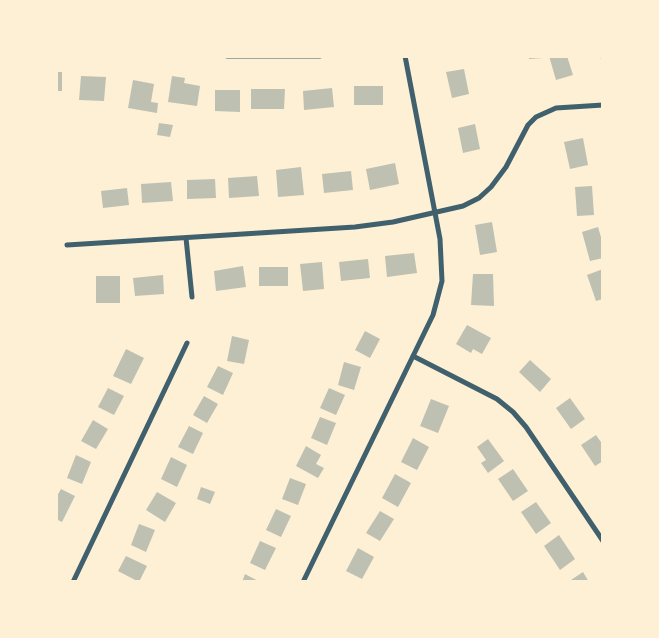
<!DOCTYPE html>
<style>
body{margin:0}
#map{position:relative;width:659px;height:638px;overflow:hidden;background:#fdf0d5;font-family:"Work Sans",sans-serif}
canvas{display:block}
.frame{position:absolute;inset:0;border:58px solid #fdf0d5;pointer-events:none}
</style>
<div id="map">
<canvas width="659" height="638"></canvas>
<div class="frame"></div>
</div>
<script>
const g = document.querySelector('canvas').getContext('2d');
g.lineJoin = 'round';
function fill(path, color) { g.fillStyle = color; g.fill(path, 'evenodd'); }
const shape = rows => new Path2D(rows.map(r => 'M' + r).join(''));
function strokePath(path, color, width, dash) { g.strokeStyle = color; g.lineWidth = width; g.lineCap = dash ? 'butt' : 'round'; g.setLineDash(dash || []); g.stroke(path); }
const building = shape([
 [529,56,543,56,543,58,529,59],
 [549,56,567,56,573,75,556,80],
 [464,69,469,94,452,98,446,72],
 [56,72,62,72,62,91,56,91],
 [81,76,106,77,104,101,79,100],
 [172,76,185,78,184,83,200,86,197,106,168,102],
 [133,80,154,84,151,102,158,103,157,113,128,108],
 [354,86,383,86,383,105,354,105],
 [332,88,334,107,304,110,303,91],
 [251,89,285,89,284,109,251,109],
 [215,90,240,90,240,112,215,111],
 [159,123,173,125,170,137,157,135],
 [475,124,480,149,463,153,458,128],
 [583,138,588,165,570,169,564,142],
 [395,163,399,184,370,190,366,169],
 [301,167,304,195,278,197,276,170],
 [351,171,353,190,324,193,322,174],
 [257,176,259,196,229,198,228,178],
 [215,179,216,198,187,199,187,180],
 [171,182,173,201,142,203,141,184],
 [592,186,594,215,577,216,575,187],
 [127,188,129,205,103,208,101,191],
 [492,222,497,252,480,255,475,225],
 [598,227,603,244,603,258,590,261,582,232],
 [414,253,417,273,387,277,385,256],
 [368,259,370,278,341,281,339,262],
 [322,262,324,289,303,291,300,264],
 [243,266,246,287,216,291,214,271],
 [259,267,288,267,288,286,259,286],
 [603,269,603,299,596,301,587,275],
 [473,274,493,274,494,306,471,305],
 [163,275,164,294,135,296,133,278],
 [96,276,120,276,120,303,96,303],
 [467,325,491,338,482,354,473,349,471,353,456,344],
 [365,331,380,339,370,358,355,350],
 [232,336,249,340,244,364,227,361],
 [126,349,144,358,131,384,113,376],
 [530,360,551,379,540,392,519,372],
 [344,362,361,367,354,390,338,385],
 [218,366,233,373,223,395,207,387],
 [108,388,124,396,114,415,98,407],
 [329,388,345,395,336,415,320,408],
 [204,396,218,404,207,423,193,415],
 [570,398,585,419,571,429,556,408],
 [431,399,449,406,438,433,420,426],
 [320,417,336,423,327,445,311,438],
 [93,420,108,429,96,449,81,441],
 [189,426,203,433,193,454,178,447],
 [596,435,603,445,603,461,595,466,581,445],
 [413,438,429,447,417,470,401,462],
 [488,439,504,461,488,473,481,463,486,460,477,447],
 [306,446,321,455,316,464,324,468,318,478,296,466],
 [76,455,91,462,82,484,67,478],
 [171,457,187,465,177,487,161,479],
 [513,469,528,491,513,501,498,479],
 [395,474,411,483,398,507,382,498],
 [290,478,306,484,298,505,282,499],
 [201,487,215,492,210,504,197,499],
 [61,489,75,496,62,522,56,519,56,498],
 [157,492,176,503,165,522,146,510],
 [536,502,551,523,536,534,521,512],
 [276,509,291,516,281,537,266,530],
 [380,511,394,519,380,541,366,533],
 [139,524,155,530,146,552,131,545],
 [559,535,575,559,560,570,544,546],
 [260,541,276,548,265,570,250,563],
 [358,548,374,557,362,579,346,571],
 [126,556,147,566,139,582,118,571],
 [583,572,589,582,568,582],
 [245,574,260,582,242,582]
]);
const minor = shape([
 [227,56,320,56],
 [603,56,603,57],
 [186,238,192,297],
 [67,245,355,227,393,222,463,206,479,198,491,187,506,167,528,125,536,117,556,108,603,105],
 [413,356,497,399,513,412,526,427,603,541],
 [73,582,187,343],
 [303,582,433,315,442,281,440,239,405,56]
]);
fill(building, '#bec0b2');
strokePath(minor, '#3f606c', 5);
</script>
